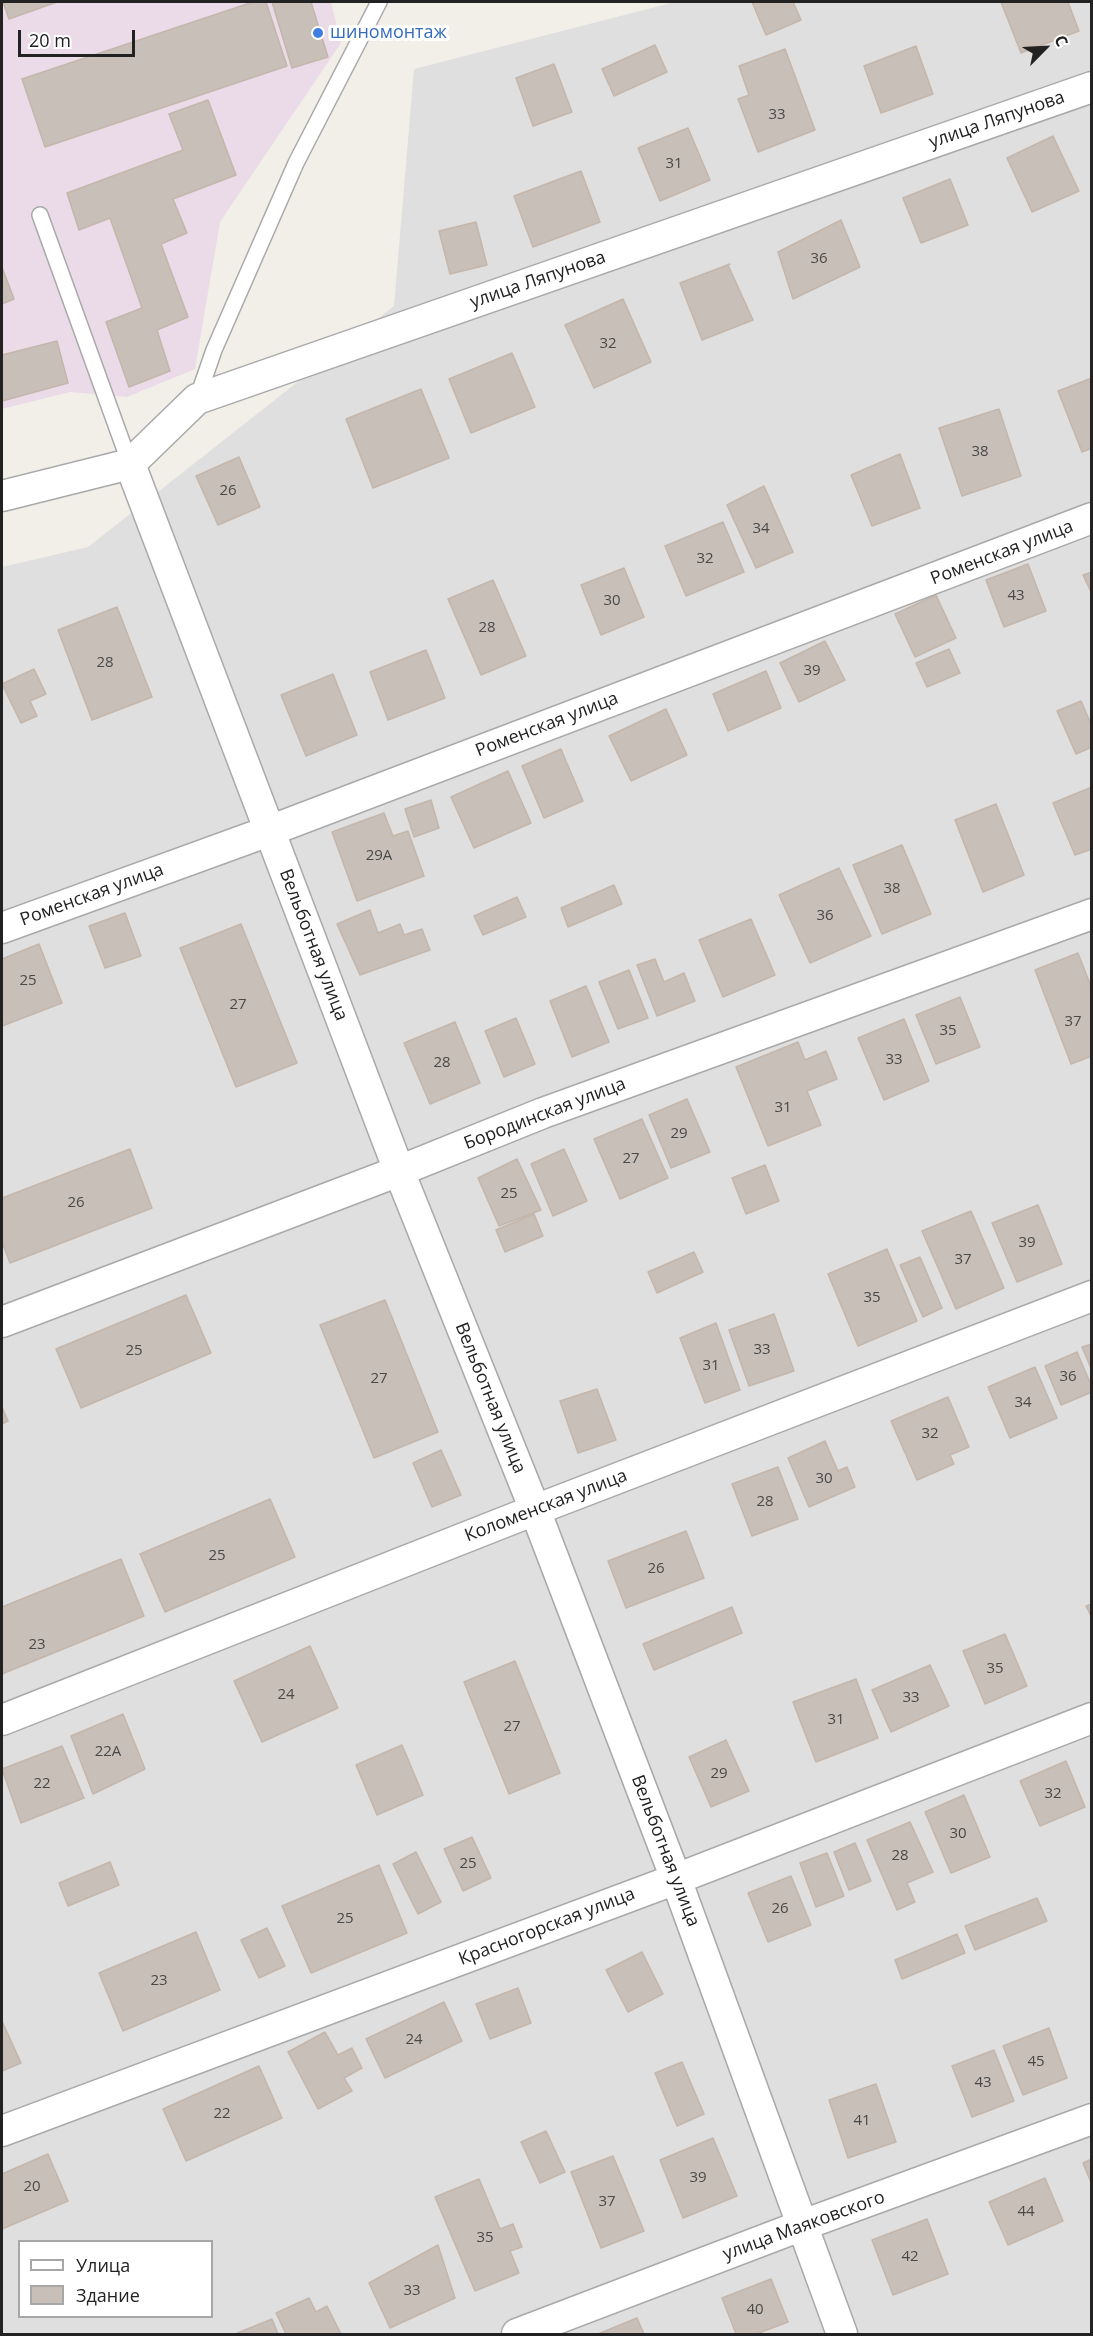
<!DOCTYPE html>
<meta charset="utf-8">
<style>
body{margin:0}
#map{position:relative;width:1093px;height:2336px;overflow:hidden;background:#f2efe9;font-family:"Open Sans",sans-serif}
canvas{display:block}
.frame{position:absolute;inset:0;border:3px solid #222;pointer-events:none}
.legend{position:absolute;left:18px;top:2240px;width:195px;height:78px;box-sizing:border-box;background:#fff;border:2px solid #a7a7a7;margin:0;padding:8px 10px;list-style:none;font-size:18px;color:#222}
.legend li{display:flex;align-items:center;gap:12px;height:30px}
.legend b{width:30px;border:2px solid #a7a7a7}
.north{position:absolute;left:1015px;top:18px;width:60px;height:60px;-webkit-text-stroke:4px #fff;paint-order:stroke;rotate:66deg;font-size:16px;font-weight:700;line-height:24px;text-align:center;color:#222}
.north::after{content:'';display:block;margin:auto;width:21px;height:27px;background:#222;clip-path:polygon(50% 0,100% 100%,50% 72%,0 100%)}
.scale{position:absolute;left:18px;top:30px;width:117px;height:27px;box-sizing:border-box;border:3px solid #222;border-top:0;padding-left:8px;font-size:18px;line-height:21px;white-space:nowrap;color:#222;-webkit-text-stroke:4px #fff;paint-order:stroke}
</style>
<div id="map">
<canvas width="1093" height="2336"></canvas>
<div class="frame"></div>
<ul class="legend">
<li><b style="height:8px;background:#fff"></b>Улица</li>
<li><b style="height:16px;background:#c7bfb8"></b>Здание</li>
</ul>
<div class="north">С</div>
<div class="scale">20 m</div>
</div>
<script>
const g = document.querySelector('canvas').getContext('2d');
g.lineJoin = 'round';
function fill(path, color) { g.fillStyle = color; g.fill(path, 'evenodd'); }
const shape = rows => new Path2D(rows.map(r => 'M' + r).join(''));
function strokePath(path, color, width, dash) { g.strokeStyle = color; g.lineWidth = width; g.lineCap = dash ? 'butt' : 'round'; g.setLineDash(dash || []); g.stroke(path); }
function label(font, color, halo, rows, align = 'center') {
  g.font = font + ' "Open Sans",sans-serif'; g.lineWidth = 6; g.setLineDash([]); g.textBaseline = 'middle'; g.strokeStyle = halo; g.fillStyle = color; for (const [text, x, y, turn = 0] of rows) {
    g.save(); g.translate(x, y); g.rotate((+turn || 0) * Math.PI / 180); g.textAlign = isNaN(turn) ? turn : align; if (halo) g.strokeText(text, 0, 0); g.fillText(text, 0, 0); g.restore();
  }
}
const residential = shape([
 [675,2,1091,2,1091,2334,2,2334,2,567,88,547,394,306,414,69],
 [20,2242,212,2242,212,2316,20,2316]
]);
const industrial = shape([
 [2,2,331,2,341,43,220,222,195,369,127,397,70,392,2,409]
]);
const building = shape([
 [3,2,57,2,9,19,3,2],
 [253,2,266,2,287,66,45,147,22,79,253,2],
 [272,2,311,2,328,57,292,68,272,2],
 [752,2,793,2,801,20,766,35,752,2],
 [1001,2,1068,2,1079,31,1021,53,1001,2],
 [655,45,667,72,614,96,602,69,655,45],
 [916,46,933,94,881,113,864,66,916,46],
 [785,49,815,130,758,152,738,99,749,95,739,66,785,49],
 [554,64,572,112,533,126,516,78,554,64],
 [208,100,236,175,173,199,187,233,161,244,188,317,157,330,170,371,129,387,106,322,142,308,110,218,79,230,67,193,183,150,169,114,208,100],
 [688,128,710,180,660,201,638,148,688,128],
 [1053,136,1079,191,1032,212,1007,158,1053,136],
 [581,171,600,222,533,247,514,196,581,171],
 [950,179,968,225,921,243,903,198,950,179],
 [841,220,860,267,793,299,778,252,841,220],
 [476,222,487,265,450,274,439,231,476,222],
 [730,264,728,265,753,320,702,340,680,283,730,264],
 [2,267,14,299,2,304,2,267],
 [623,299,651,362,594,388,565,325,623,299],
 [57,341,68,383,2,401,2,355,57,341],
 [512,353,535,407,471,433,449,379,512,353],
 [1092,378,1092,448,1082,452,1058,391,1092,378],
 [421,389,449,458,373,488,346,419,421,389],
 [999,409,1021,476,962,496,939,428,999,409],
 [900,454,920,508,872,526,851,475,900,454],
 [239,457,260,507,218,525,196,476,239,457],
 [764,486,793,552,756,568,727,505,764,486],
 [723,522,744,572,686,596,665,546,723,522],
 [1028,564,1046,611,1004,627,986,580,1028,564],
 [624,568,644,617,601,635,581,585,624,568],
 [1092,572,1092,594,1083,575,1092,572],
 [493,580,526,656,481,675,448,599,493,580],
 [936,595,956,638,915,657,895,614,936,595],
 [117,607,152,697,92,720,58,630,117,607],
 [825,641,845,680,799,702,780,663,825,641],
 [949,649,960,673,927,687,916,663,949,649],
 [426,650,445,698,388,720,370,672,426,650],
 [34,669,46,694,30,701,37,716,21,723,2,684,34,669],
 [766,671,781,708,728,731,713,694,766,671],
 [333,674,357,735,306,756,281,695,333,674],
 [1081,701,1092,726,1092,747,1076,754,1057,711,1081,701],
 [666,709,687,755,631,781,609,736,666,709],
 [561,749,583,801,544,818,522,766,561,749],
 [508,771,531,823,474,848,451,797,508,771],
 [1092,787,1092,849,1075,855,1053,803,1092,787],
 [431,800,439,828,414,837,405,809,431,800],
 [996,804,1024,875,983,892,955,820,996,804],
 [384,813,393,836,408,831,424,876,357,901,332,832,384,813],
 [902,845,931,914,882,934,853,865,902,845],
 [839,868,871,936,810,963,779,895,839,868],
 [614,885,622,904,568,927,561,908,614,885],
 [517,897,526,917,483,935,474,916,517,897],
 [370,910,378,933,400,924,404,935,422,929,430,950,360,975,337,924,370,910],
 [125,913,141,956,105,968,89,926,125,913],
 [751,919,775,975,723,997,699,940,751,919],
 [241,924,297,1063,236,1087,180,948,241,924],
 [39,944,62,1003,2,1026,2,959,39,944],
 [1078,953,1092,989,1092,1056,1071,1064,1035,970,1078,953],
 [655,959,664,982,684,973,695,1001,657,1016,637,965,655,959],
 [629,970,648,1018,618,1029,599,982,629,970],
 [586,986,609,1042,572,1057,550,1001,586,986],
 [960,997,980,1047,936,1064,916,1015,960,997],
 [516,1018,535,1064,504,1077,485,1031,516,1018],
 [904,1019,929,1081,884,1100,858,1038,904,1019],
 [455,1022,480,1083,430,1104,404,1043,455,1022],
 [798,1042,805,1060,826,1051,837,1079,807,1091,821,1125,768,1146,736,1067,798,1042],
 [687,1099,710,1152,671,1168,649,1115,687,1099],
 [642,1119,668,1178,620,1199,594,1139,642,1119],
 [130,1149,152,1208,10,1263,2,1242,2,1198,130,1149],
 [564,1149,587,1201,553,1216,531,1164,564,1149],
 [517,1159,541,1210,499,1226,478,1178,517,1159],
 [765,1165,779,1201,746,1214,732,1178,765,1165],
 [1038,1205,1062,1264,1017,1282,992,1223,1038,1205],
 [971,1211,1004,1288,956,1309,922,1231,971,1211],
 [534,1214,543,1236,505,1252,496,1230,534,1214],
 [887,1249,917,1321,858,1346,828,1274,887,1249],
 [694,1252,703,1272,657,1293,648,1272,694,1252],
 [920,1257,942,1308,923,1317,900,1265,920,1257],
 [186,1295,211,1353,81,1408,56,1349,186,1295],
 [385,1300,438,1432,374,1458,320,1325,385,1300],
 [774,1314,794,1371,749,1386,729,1330,774,1314],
 [716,1323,740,1390,705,1403,680,1338,716,1323],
 [1092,1344,1092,1371,1082,1347,1092,1344],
 [1077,1352,1092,1387,1092,1392,1061,1405,1045,1366,1077,1352],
 [1035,1367,1057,1418,1010,1438,988,1387,1035,1367],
 [597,1389,616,1440,578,1453,560,1401,597,1389],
 [948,1397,969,1447,950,1455,954,1464,917,1480,891,1421,948,1397],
 [2,1407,8,1421,2,1424,2,1407],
 [825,1441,838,1471,847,1467,855,1487,809,1507,788,1458,825,1441],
 [441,1450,461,1495,432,1507,413,1463,441,1450],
 [778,1467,798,1519,752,1536,732,1484,778,1467],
 [270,1499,295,1557,165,1612,140,1554,270,1499],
 [686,1531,704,1578,626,1608,608,1561,686,1531],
 [121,1559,144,1616,2,1674,2,1607,121,1559],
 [1092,1604,1092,1618,1086,1606,1092,1604],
 [732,1607,742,1633,654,1670,643,1644,732,1607],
 [1005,1634,1027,1686,985,1704,963,1651,1005,1634],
 [310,1646,338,1708,262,1742,234,1681,310,1646],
 [515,1661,560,1773,509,1794,464,1682,515,1661],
 [930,1665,949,1706,891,1732,872,1690,930,1665],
 [856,1679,878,1738,816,1762,793,1702,856,1679],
 [123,1714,145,1769,93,1794,71,1736,123,1714],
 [726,1740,749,1791,711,1807,689,1757,726,1740],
 [402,1745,423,1795,377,1815,356,1765,402,1745],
 [62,1746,84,1798,21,1823,2,1769,62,1746],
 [1066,1761,1085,1807,1040,1826,1020,1781,1066,1761],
 [964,1795,990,1857,951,1873,925,1812,964,1795],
 [910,1822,933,1872,907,1883,915,1902,897,1910,867,1840,910,1822],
 [472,1837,491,1878,463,1891,444,1849,472,1837],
 [855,1843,871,1881,849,1890,834,1852,855,1843],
 [416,1852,441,1902,418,1914,393,1864,416,1852],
 [827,1853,844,1896,816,1907,800,1863,827,1853],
 [110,1862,119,1885,68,1906,59,1883,110,1862],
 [379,1865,407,1933,311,1973,282,1906,379,1865],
 [791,1876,811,1925,768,1942,748,1893,791,1876],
 [1037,1898,1047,1921,975,1950,965,1926,1037,1898],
 [267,1928,285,1966,259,1978,241,1940,267,1928],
 [196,1932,220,1990,123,2031,99,1973,196,1932],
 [957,1934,965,1953,902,1979,895,1960,957,1934],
 [642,1952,663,1994,628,2012,606,1970,642,1952],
 [518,1988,531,2023,490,2039,476,2004,518,1988],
 [444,2002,462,2041,385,2078,366,2039,444,2002],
 [2,2021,21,2063,2,2071,2,2021],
 [1049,2028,1067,2078,1023,2095,1003,2046,1049,2028],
 [325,2032,338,2055,352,2048,362,2068,344,2078,352,2091,318,2109,288,2052,325,2032],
 [994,2050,1014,2101,972,2117,952,2066,994,2050],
 [682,2062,704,2114,677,2126,655,2073,682,2062],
 [259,2066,282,2118,186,2161,163,2109,259,2066],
 [876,2084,896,2142,848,2158,829,2100,876,2084],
 [546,2131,565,2172,540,2183,521,2142,546,2131],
 [713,2138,737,2196,683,2218,660,2160,713,2138],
 [48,2154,68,2201,2,2229,2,2174,48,2154],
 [613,2156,644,2231,601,2248,571,2172,613,2156],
 [1092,2159,1092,2185,1083,2163,1092,2159],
 [1045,2178,1063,2221,1008,2245,989,2202,1045,2178],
 [479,2179,500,2229,513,2224,522,2247,510,2251,519,2273,475,2291,435,2197,479,2179],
 [927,2219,948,2274,893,2295,872,2240,927,2219],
 [438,2245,455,2298,390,2328,369,2283,438,2245],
 [771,2279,788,2322,756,2334,736,2334,722,2298,771,2279],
 [309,2298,316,2312,327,2306,341,2334,286,2334,276,2313,309,2298],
 [637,2318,644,2334,598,2334,637,2318],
 [272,2319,278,2334,235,2334,272,2319]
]);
const lane = shape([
 [40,215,130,464],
 [197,399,214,350,296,163,379,2]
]);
const street = shape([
 [130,464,399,1171,535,1510,676,1879,842,2334],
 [2,496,130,464,197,399,1092,87],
 [2,928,269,831,1092,518],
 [2,1322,399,1171,543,1113,1092,914],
 [2,1720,535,1510,1092,1296],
 [2,2131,676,1879,1092,1718],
 [517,2334,803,2225,1092,2119]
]);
const markers = [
 [318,33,6,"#3f7fe0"]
];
const numberNames = [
 ["33",777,115],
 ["31",674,164],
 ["36",819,259],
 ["32",608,344],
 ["38",980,452],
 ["26",228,491],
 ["34",761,529],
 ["32",705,559],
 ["43",1016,596],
 ["30",612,601],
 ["28",487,628],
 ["28",105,663],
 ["39",812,671],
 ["29А",379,856],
 ["38",892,889],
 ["36",825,916],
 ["25",28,981],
 ["27",238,1005],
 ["37",1073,1022],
 ["35",948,1031],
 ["33",894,1060],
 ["28",442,1063],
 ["31",783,1108],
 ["29",679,1134],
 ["27",631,1159],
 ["25",509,1194],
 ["26",76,1203],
 ["39",1027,1243],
 ["37",963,1260],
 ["35",872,1298],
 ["33",762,1350],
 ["25",134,1351],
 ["31",711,1366],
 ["36",1068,1377],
 ["27",379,1379],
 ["34",1023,1403],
 ["32",930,1434],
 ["30",824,1479],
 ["28",765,1502],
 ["25",217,1556],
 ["26",656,1569],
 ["23",37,1645],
 ["35",995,1669],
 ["24",286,1695],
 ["33",911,1698],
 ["31",836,1720],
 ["27",512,1727],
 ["22А",108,1752],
 ["29",719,1774],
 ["22",42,1784],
 ["32",1053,1794],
 ["30",958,1834],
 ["28",900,1856],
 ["25",468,1864],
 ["26",780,1909],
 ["25",345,1919],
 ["23",159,1981],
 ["24",414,2040],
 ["45",1036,2062],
 ["43",983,2083],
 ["22",222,2114],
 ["41",862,2121],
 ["39",698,2178],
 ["20",32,2187],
 ["37",607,2202],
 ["44",1026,2212],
 ["35",485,2238],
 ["42",910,2257],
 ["33",412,2291],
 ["40",755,2310]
];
const shopNames = [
 ["шиномонтаж",330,33]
];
const streetNames = [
 ["улица Ляпунова",997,120,-19],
 ["улица Ляпунова",538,280,-19],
 ["Роменская улица",1002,553,-21],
 ["Роменская улица",547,725,-21],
 ["Роменская улица",92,895,-20],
 ["Вельботная улица",313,945,69],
 ["Бородинская улица",545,1114,-21],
 ["Вельботная улица",490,1398,68],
 ["Коломенская улица",546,1506,-21],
 ["Вельботная улица",665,1851,69],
 ["Красногорская улица",547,1927,-21],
 ["улица Маяковского",804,2226,-20]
];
fill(residential, '#e0dfdf');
fill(industrial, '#ebdbe8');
fill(building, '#c7bfb8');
strokePath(building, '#c4b6ab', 1.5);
strokePath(lane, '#a9a9a9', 18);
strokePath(street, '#a9a9a9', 33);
strokePath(lane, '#fff', 15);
strokePath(street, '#fff', 30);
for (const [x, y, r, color] of markers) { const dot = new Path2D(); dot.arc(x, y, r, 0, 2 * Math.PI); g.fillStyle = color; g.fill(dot); strokePath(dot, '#fff', 2); }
label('15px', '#4b4948', null, numberNames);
label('18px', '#366cbe', '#fff', shopNames, 'left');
label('18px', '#222', '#fff', streetNames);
</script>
